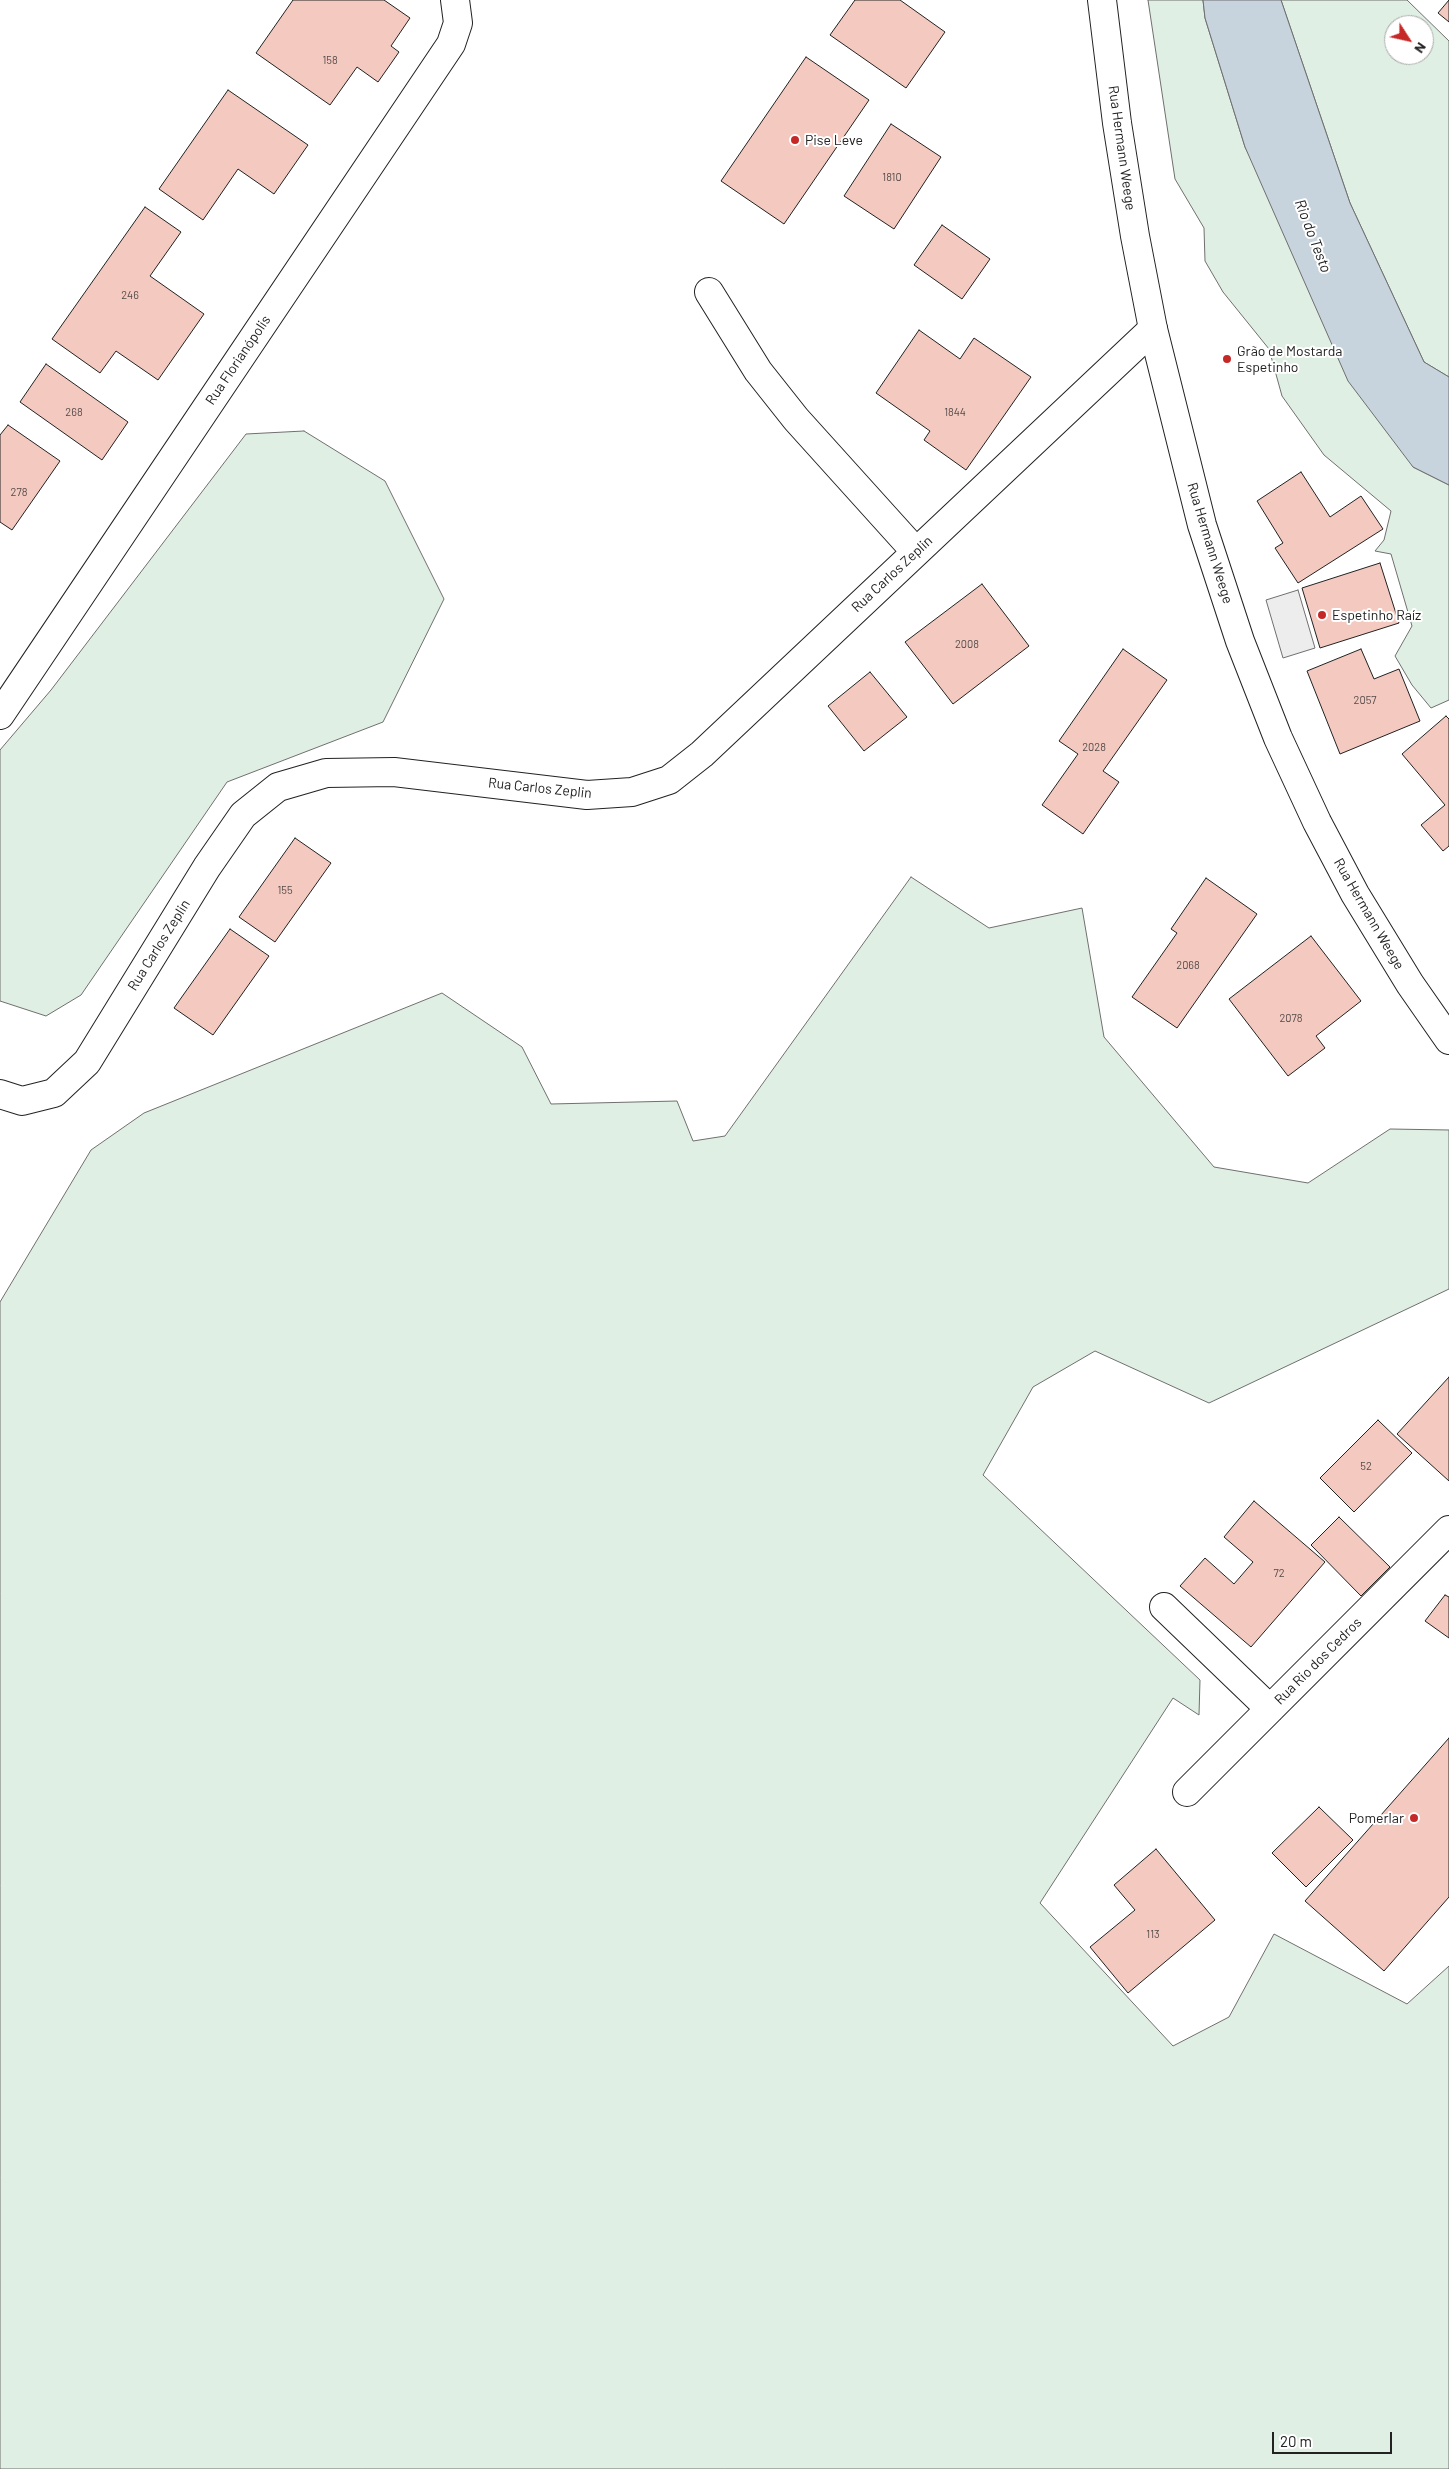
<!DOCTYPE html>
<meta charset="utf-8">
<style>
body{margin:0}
#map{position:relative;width:1449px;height:2469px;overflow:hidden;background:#fff;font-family:Barlow,sans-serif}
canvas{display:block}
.north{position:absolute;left:1384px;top:15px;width:50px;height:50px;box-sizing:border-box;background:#fff;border:1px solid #a7a7a7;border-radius:50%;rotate:125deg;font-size:14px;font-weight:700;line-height:20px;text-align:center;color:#222}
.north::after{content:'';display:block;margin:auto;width:18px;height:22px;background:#c62828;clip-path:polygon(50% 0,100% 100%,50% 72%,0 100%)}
.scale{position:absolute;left:1272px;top:2432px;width:120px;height:22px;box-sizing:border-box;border:2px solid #222;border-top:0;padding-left:6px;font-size:15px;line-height:18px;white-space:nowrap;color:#222;-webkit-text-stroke:4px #fff;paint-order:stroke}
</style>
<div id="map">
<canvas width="1449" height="2469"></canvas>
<div class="north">N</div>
<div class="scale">20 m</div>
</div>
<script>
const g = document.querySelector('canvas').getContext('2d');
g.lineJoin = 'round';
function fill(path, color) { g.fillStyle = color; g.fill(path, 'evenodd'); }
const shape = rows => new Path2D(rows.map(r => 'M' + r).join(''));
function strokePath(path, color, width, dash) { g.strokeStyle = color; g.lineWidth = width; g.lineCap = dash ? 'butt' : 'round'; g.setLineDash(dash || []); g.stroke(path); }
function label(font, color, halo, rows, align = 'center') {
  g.font = font + ' Barlow,sans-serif'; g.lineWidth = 4; g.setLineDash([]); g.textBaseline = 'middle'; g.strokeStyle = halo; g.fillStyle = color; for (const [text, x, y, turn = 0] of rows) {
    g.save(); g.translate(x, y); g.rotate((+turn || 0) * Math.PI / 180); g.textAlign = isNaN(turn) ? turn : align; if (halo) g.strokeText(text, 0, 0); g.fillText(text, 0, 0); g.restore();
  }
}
const green = shape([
 [1148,0,1203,0,1205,18,1245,147,1413,467,1449,485,1449,700,1431,708,1412,685,1395,656,1412,626,1391,554,1375,551,1384,540,1391,511,1324,455,1282,396,1269,349,1223,292,1205,261,1204,228,1175,179,1148,0],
 [1281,0,1407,0,1449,41,1449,377,1424,362,1350,203,1281,0],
 [1394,25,1424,25,1424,55,1394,55,1394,25],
 [304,431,385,481,444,599,383,722,227,782,81,995,46,1016,0,1001,0,750,51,690,246,434,304,431],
 [911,877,989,928,1082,908,1104,1037,1214,1167,1308,1183,1390,1129,1449,1130,1449,1289,1209,1403,1095,1351,1033,1387,983,1475,1200,1680,1199,1715,1173,1698,1040,1903,1173,2046,1229,2017,1274,1934,1407,2004,1449,1966,1449,2469,0,2469,0,1302,91,1150,144,1113,442,993,522,1047,551,1104,677,1101,693,1141,725,1136,911,877]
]);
const parking = shape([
 [1298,590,1315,648,1283,658,1266,600,1298,590]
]);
const water = shape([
 [1203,0,1281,0,1350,203,1424,362,1449,377,1449,485,1413,467,1348,381,1245,147,1205,18,1203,0]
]);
const building = shape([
 [293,0,384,0,410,18,391,46,399,52,378,82,357,67,330,105,256,53,293,0],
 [855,0,900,0,945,32,906,88,830,35,855,0],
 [1449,0,1449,22,1438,13,1449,0],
 [806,57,869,100,784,224,721,181,806,57],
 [228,90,308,145,274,194,238,169,203,220,159,189,228,90],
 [891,124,941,157,894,229,844,196,891,124],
 [145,207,181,232,150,276,204,314,158,380,116,351,100,373,52,339,145,207],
 [942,225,990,259,962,299,914,265,942,225],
 [919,330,960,359,974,338,1031,377,966,470,924,440,930,431,876,393,919,330],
 [46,364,128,422,102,460,20,402,46,364],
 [8,425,60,461,12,530,0,522,0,435,8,425],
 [1301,472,1330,517,1361,496,1383,529,1298,583,1275,548,1283,543,1257,501,1301,472],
 [1380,563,1399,623,1320,648,1302,588,1380,563],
 [982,584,1029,646,953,704,905,642,982,584],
 [1123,649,1167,680,1103,771,1119,782,1083,834,1042,805,1078,754,1059,741,1123,649],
 [1361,649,1374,679,1399,669,1420,721,1340,754,1307,671,1361,649],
 [870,672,907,717,864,751,828,706,870,672],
 [1446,716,1449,719,1449,846,1443,851,1421,825,1445,805,1402,754,1446,716],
 [295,838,331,863,275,942,239,917,295,838],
 [1206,878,1257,914,1177,1028,1132,997,1177,933,1171,929,1206,878],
 [230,929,269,956,213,1035,174,1008,230,929],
 [1311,936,1361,1001,1316,1036,1325,1048,1288,1076,1229,999,1311,936],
 [1449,1377,1449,1481,1397,1434,1449,1377],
 [1378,1420,1412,1453,1354,1512,1320,1478,1378,1420],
 [1254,1501,1325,1562,1251,1647,1180,1586,1205,1558,1234,1584,1253,1562,1224,1537,1254,1501],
 [1339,1517,1390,1567,1361,1596,1311,1545,1339,1517],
 [1445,1595,1449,1597,1449,1638,1425,1621,1445,1595],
 [1449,1738,1449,1897,1384,1971,1305,1901,1449,1738],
 [1319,1807,1353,1840,1306,1887,1272,1853,1319,1807],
 [1156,1849,1215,1920,1128,1993,1090,1947,1135,1910,1114,1885,1156,1849]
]);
const minor = shape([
 [709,292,758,371,796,419,916,552],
 [0,715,451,44,458,23,455,0],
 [0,1094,22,1101,54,1093,87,1062,207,867,243,815,278,787,326,773,394,772,587,795,632,792,669,780,702,754,1153,329],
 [1164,1607,1270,1709],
 [1187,1792,1449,1530]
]);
const major = shape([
 [1102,0,1117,123,1135,236,1153,329,1202,525,1240,641,1278,738,1317,822,1355,894,1410,984,1449,1040]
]);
const markers = [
 [795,140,5,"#c62828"],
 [1227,359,5,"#c62828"],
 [1322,615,5,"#c62828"],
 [1414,1818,5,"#c62828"]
];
const numberNames = [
 ["158",330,60],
 ["1810",892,177],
 ["246",130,295],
 ["268",74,412],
 ["1844",955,412],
 ["278",19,492],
 ["2008",967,644],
 ["2057",1365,700],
 ["2028",1094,747],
 ["155",285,890],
 ["2068",1188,965],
 ["2078",1291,1018],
 ["52",1366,1466],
 ["72",1279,1573],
 ["113",1153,1934]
];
const poiNames = [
 ["Pise Leve",805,140],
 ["Grão de Mostarda",1237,351],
 ["Espetinho",1237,367],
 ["Espetinho Raíz",1332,615],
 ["Pomerlar",1404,1818,"right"]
];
const streetNames = [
 ["Rua Hermann Weege",1122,148,82],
 ["Rua Florianópolis",238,360,-56],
 ["Rua Hermann Weege",1210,543,73],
 ["Rua Carlos Zeplin",892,574,-43],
 ["Rua Carlos Zeplin",540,788,6],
 ["Rua Hermann Weege",1369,914,60],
 ["Rua Carlos Zeplin",159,945,-58],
 ["Rua Rio dos Cedros",1318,1661,-45]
];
const waterNames = [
 ["Rio do Testo",1313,236,69]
];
fill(green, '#e0efe3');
strokePath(green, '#6f6f6f', 1);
fill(parking, '#ededed');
strokePath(parking, '#6f6f6f', 1);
fill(water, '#c7d3dd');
strokePath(water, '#6f6f6f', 1);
fill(building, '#f3c9c0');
strokePath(building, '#222', 1);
strokePath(minor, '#222', 30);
strokePath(major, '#222', 30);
strokePath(minor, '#fff', 28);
strokePath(major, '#fff', 28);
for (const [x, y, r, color] of markers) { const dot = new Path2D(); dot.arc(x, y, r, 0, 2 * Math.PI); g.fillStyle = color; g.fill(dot); strokePath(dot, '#fff', 2); }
label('11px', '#564c4a', null, numberNames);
label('14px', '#222', '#fff', poiNames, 'left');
label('14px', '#222', '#fff', streetNames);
label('italic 15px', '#222', '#fff', waterNames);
</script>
